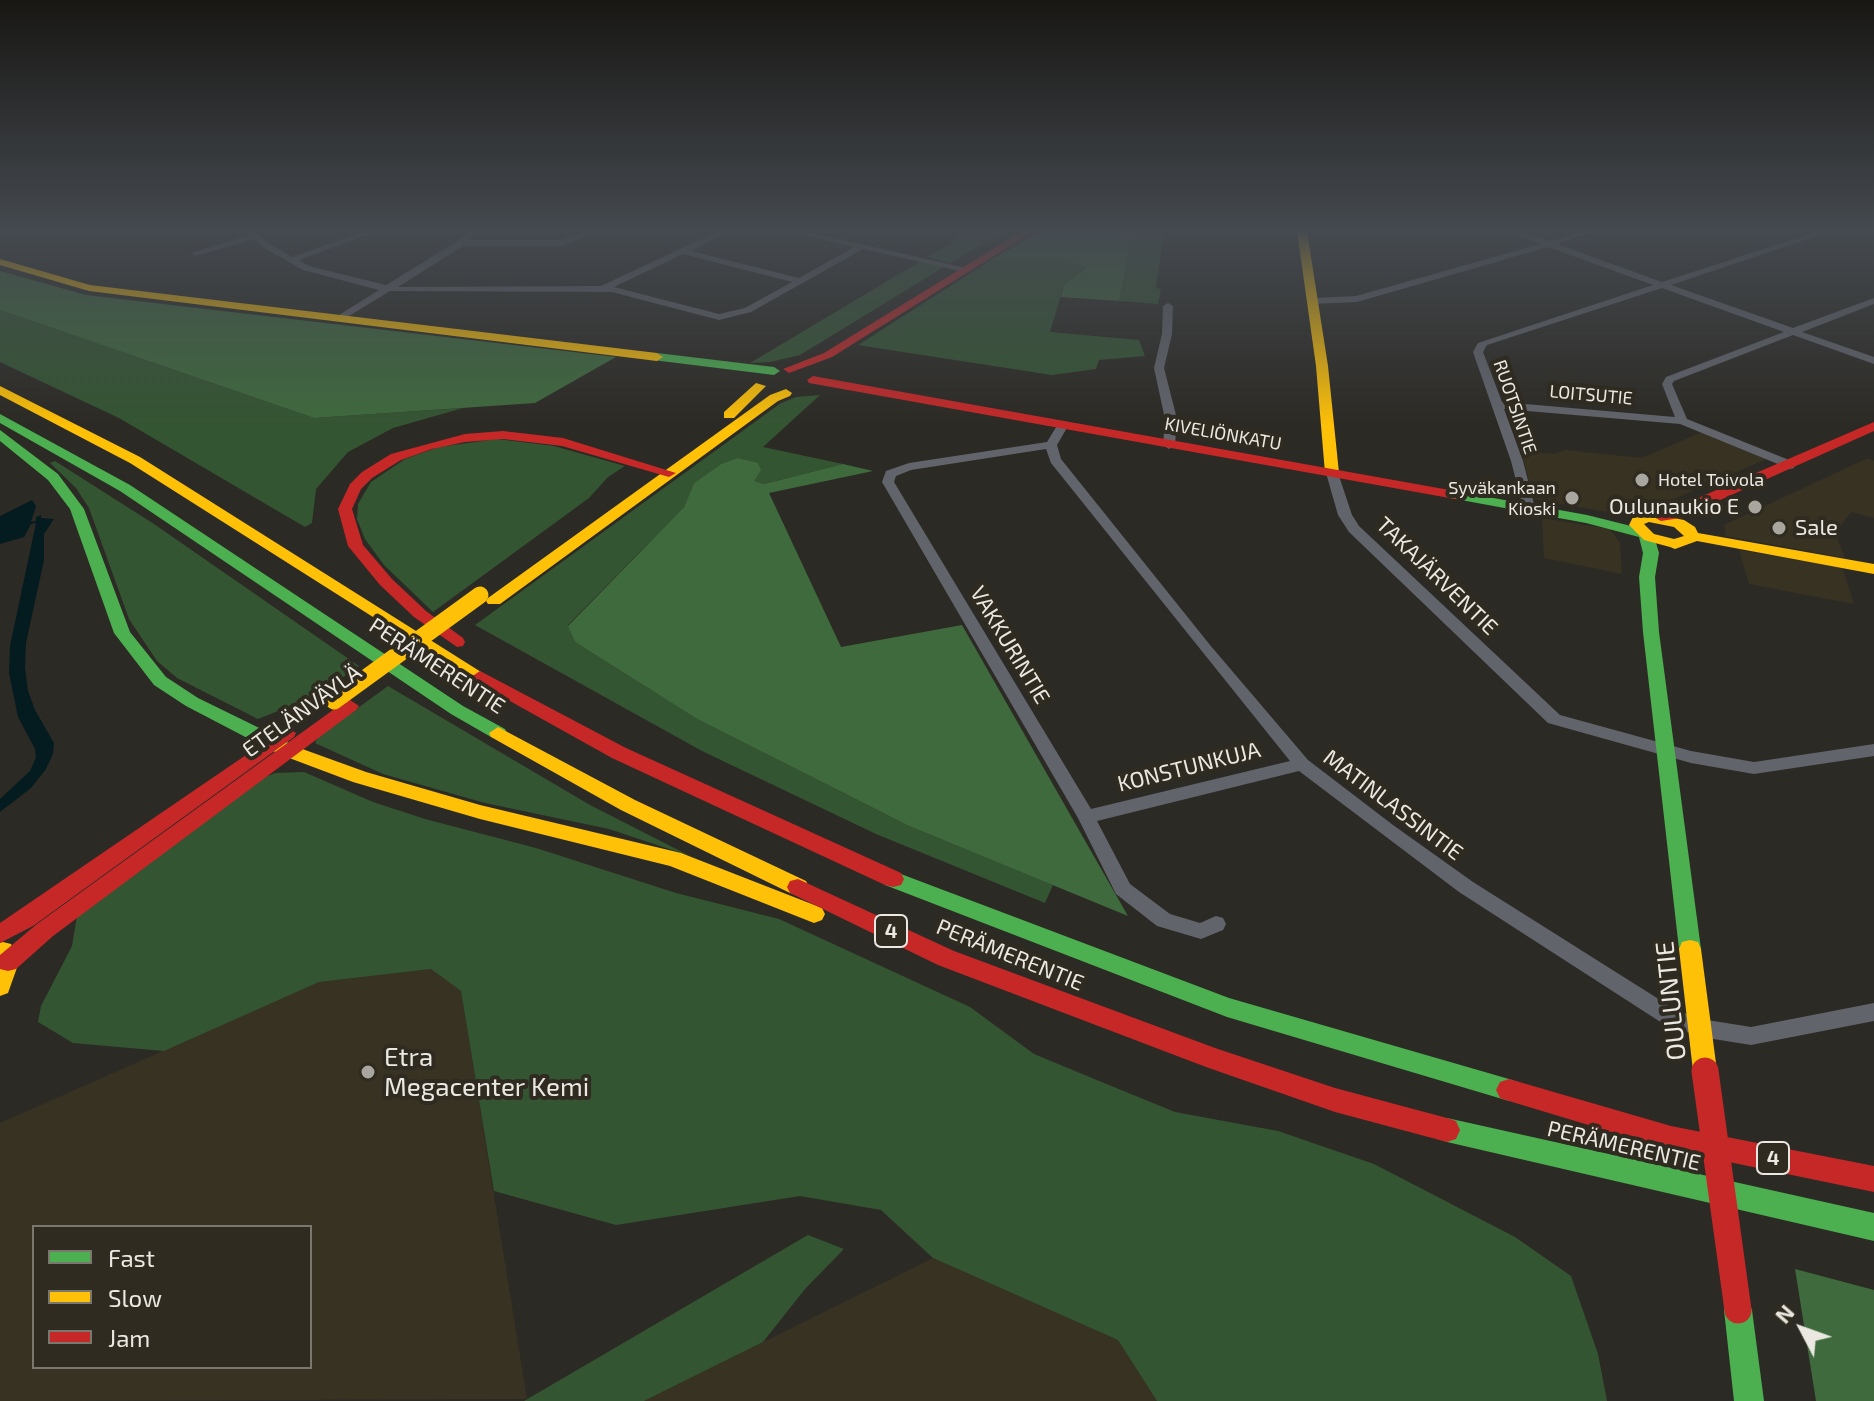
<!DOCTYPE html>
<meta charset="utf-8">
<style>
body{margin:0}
#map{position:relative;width:1874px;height:1401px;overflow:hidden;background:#2c2a24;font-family:"Exo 2",sans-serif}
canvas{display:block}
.legend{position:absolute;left:32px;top:1225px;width:280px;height:144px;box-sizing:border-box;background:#2f2b21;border:2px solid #7a776e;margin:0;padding:10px 14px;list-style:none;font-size:24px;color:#eae8e1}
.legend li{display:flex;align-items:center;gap:16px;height:40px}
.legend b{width:40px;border:2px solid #7a776e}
.north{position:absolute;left:1762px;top:1289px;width:80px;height:80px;-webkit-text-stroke:6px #2f2b21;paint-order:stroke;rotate:311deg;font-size:22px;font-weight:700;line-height:32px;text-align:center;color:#eae8e1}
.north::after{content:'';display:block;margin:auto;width:28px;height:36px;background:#eae8e1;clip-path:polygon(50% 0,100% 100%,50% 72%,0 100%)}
</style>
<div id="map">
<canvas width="1874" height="1401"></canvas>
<ul class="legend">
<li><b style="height:10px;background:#4caf50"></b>Fast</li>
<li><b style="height:10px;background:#ffc107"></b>Slow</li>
<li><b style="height:10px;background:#c62828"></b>Jam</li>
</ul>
<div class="north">N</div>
</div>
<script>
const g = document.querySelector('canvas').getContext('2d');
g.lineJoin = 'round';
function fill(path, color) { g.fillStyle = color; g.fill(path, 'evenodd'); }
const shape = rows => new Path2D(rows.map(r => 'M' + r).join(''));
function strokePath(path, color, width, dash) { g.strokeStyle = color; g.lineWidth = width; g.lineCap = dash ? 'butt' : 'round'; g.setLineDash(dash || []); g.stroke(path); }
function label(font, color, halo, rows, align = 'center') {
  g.font = font + ' "Exo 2",sans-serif'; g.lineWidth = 8; g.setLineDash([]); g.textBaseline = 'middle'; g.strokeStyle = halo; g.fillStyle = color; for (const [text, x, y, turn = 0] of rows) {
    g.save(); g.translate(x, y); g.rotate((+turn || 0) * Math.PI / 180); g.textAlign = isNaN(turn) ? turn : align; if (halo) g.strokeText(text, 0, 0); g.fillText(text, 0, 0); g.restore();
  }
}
const built = shape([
 [1704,431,1769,458,1665,503,1621,499,1607,512,1534,499,1521,451,1554,454,1565,450,1642,458],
 [1868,458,1874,461,1874,518,1851,512,1835,533,1845,558,1726,536,1724,525],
 [1542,518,1610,529,1620,543,1622,574,1544,558],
 [1739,550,1842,567,1854,604,1749,584],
 [431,969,461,991,527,1399,0,1401,0,1123,319,982],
 [34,1227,310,1227,310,1367,34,1367],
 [933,1258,1118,1340,1157,1401,644,1401]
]);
const green = shape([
 [959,231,1006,231,950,263,928,257,955,241],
 [1133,231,1164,231,1156,288,1161,289,1158,304,1119,301],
 [991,260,1063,260,1088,267,1064,285,1050,332,1139,340,1145,356,1099,360,1096,369,1052,375,858,345],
 [921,261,944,267,800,355,770,362,750,363],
 [0,310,314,418,463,408,393,428,348,452,316,489,312,523,305,527,119,418,0,362],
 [820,395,763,447,843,464,764,484,753,481,737,458,721,464,694,483,684,507,568,625,575,642,697,719,909,826,1053,885,1045,903,876,834,702,751,475,625,781,403,796,397],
 [497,439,554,446,625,466,608,477,589,498,433,612,384,565,365,539,357,519,358,504,371,482,405,459,439,447],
 [55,461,154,524,359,666,316,696,258,719,177,678,157,661,129,619,89,508,76,488,50,463],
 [388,686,590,805,690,856,609,829,485,803,383,774,315,743,318,737],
 [304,772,373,802,425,819,536,848,676,893,779,919,970,1007,1034,1054,1104,1083,1175,1112,1278,1131,1374,1164,1515,1237,1571,1276,1598,1354,1607,1401,1157,1401,1118,1340,933,1258,881,1210,800,1196,616,1225,494,1191,461,991,431,969,319,982,164,1051,73,1043,38,1022,41,1006,72,946,77,916,258,780,275,773],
 [808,1235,844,1249,805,1289,763,1342,644,1401,524,1401]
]);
const forest = shape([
 [1040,231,1133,231,1119,301,1061,297,1064,285,1087,267,1063,260,991,260],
 [0,271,86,295,616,357,535,403,314,418,0,310],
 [737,458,758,463,761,470,754,481,764,484,843,464,873,471,769,493,841,647,962,625,1128,916,909,826,697,719,575,642,568,626,684,507,694,483,721,464],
 [1795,1269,1874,1290,1874,1401,1816,1401]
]);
const water = shape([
 [32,500,36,506,31,522,36,521,36,517,41,515,41,518,54,519,44,534,44,560,26,643,25,668,28,691,35,710,54,743,53,754,46,769,31,788,0,812,0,799,30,771,36,757,35,749,18,717,9,673,10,646,36,523,31,524,24,537,0,544,0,516]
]);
const street = shape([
 [246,231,255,231,270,244,292,257,365,231,378,231,299,260,309,266,386,285,458,241,468,231,477,231,468,240,561,240,584,231,596,231,562,246,463,246,398,287,404,287,601,286,718,231,729,231,691,251,799,278,854,247,788,231,804,231,970,269,965,272,863,249,751,312,719,320,612,292,390,291,339,322,334,319,336,317,379,290,303,270,264,248,254,239,195,256,191,253,250,235,246,231],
 [683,254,792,282,745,308,719,314,614,287,683,254],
 [1508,231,1520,231,1549,241,1584,231,1598,231,1557,244,1662,282,1819,231,1832,231,1671,285,1793,328,1874,298,1874,304,1802,332,1874,357,1874,364,1793,335,1674,381,1672,384,1687,419,1794,462,1794,468,1790,469,1680,424,1504,409,1523,461,1535,508,1529,512,1524,511,1511,461,1473,352,1478,343,1653,285,1548,247,1357,302,1313,304,1308,301,1313,298,1356,296,1540,244,1508,231],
 [1662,288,1784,332,1666,377,1662,384,1675,417,1502,402,1483,352,1487,345,1662,288],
 [1168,303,1173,306,1172,334,1164,368,1177,419,1175,445,1169,449,1163,445,1165,419,1154,368,1162,334,1163,306,1168,303],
 [1062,423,1068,426,1057,445,1061,459,1210,645,1308,760,1393,825,1473,882,1676,1010,1701,1019,1751,1027,1874,1003,1874,1021,1751,1045,1701,1037,1662,1023,1459,892,1299,771,1097,821,1130,884,1170,914,1200,923,1216,916,1223,918,1226,924,1223,930,1201,939,1157,926,1116,894,1078,818,882,482,886,471,909,463,1047,442,1058,424,1062,423],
 [1046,449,1051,463,1290,761,1091,809,894,482,896,476,911,470,1046,449],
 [1332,469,1338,473,1352,515,1359,526,1560,715,1691,751,1754,762,1874,744,1874,756,1754,774,1691,763,1548,723,1349,532,1338,515,1326,473,1332,469]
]);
const fast = shape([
 [657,353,774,367,780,371,774,375,653,360,653,354,657,353],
 [0,414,130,485,463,706,505,729,507,733,505,737,491,737,451,714,120,491,0,423,0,414],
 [0,430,58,474,84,509,130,632,166,677,198,698,290,743,292,748,290,753,276,753,186,706,154,685,114,633,70,509,48,480,0,441,0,430],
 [1455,491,1587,515,1647,530,1654,536,1659,553,1655,577,1659,632,1701,949,1698,956,1690,958,1682,956,1679,949,1643,632,1639,577,1643,553,1639,537,1586,523,1450,498,1448,495,1455,491],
 [893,871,1229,998,1509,1079,1518,1082,1522,1090,1518,1098,1509,1101,1227,1017,885,885,882,879,885,873,893,871],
 [1447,1118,1874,1213,1874,1241,1447,1142,1438,1139,1434,1130,1438,1121,1447,1118],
 [1738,1296,1748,1300,1752,1310,1764,1401,1734,1401,1724,1310,1728,1300,1738,1296]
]);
const slow = shape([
 [1297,231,1307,231,1328,366,1339,473,1332,477,1325,473,1316,366,1297,231],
 [0,259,90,285,657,353,663,357,657,361,89,291,0,265,0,259],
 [756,383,766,386,734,418,724,418,724,412,756,383],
 [0,386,140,457,489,677,486,681,474,681,130,463,0,395,0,386],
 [786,389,792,393,790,396,778,401,500,604,488,604,486,601,488,598,770,395,786,389],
 [1648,513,1684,520,1695,527,1698,533,1874,564,1874,574,1697,541,1675,549,1670,547,1644,540,1629,525,1633,517,1648,513],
 [1649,522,1674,527,1684,536,1674,539,1654,534,1644,524,1649,522],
 [498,727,635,800,806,881,809,887,806,893,798,895,790,893,621,810,491,737,489,733,498,727],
 [283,742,366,772,480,805,681,853,822,908,825,914,822,920,814,923,670,866,480,819,353,782,276,753,274,748,276,743,283,742],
 [1690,940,1698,942,1701,949,1717,1071,1714,1079,1705,1082,1696,1079,1693,1071,1679,949,1682,942,1690,940],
 [3,942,11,944,19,962,8,993,0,996,0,943,3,942]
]);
const jam = shape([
 [1022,231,1034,231,832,357,789,373,783,369,824,353,1022,231],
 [813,376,1455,491,1462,495,1455,499,809,383,807,380,813,376],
 [1874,422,1874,431,1680,518,1661,521,1654,517,1874,422],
 [503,431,563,438,676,473,669,477,562,446,503,439,465,442,432,449,401,460,372,478,361,489,352,509,363,545,392,579,426,611,463,638,465,642,463,646,457,647,414,617,380,585,348,546,338,509,350,484,362,472,391,454,465,434,503,431],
 [480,671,626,748,901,873,904,879,901,885,893,887,885,885,612,758,474,681,471,677,480,671],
 [350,700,359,706,356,710,53,936,16,969,8,971,0,969,0,955,37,924,344,702,350,700],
 [287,727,296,733,294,737,33,926,0,943,0,923,287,727],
 [798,879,954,951,1215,1048,1335,1088,1447,1118,1456,1121,1460,1130,1456,1139,1447,1142,1335,1112,1206,1067,938,965,790,893,787,887,790,881,798,879],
 [1509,1079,1671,1126,1874,1166,1874,1192,1671,1150,1509,1101,1500,1098,1496,1090,1500,1082,1509,1079]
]);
const slowBridge = shape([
 [334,701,480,595]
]);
const jamBridge = shape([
 [1705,1071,1738,1310]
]);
const markers = [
 [1642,480,8,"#a8a69f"],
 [1572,498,8,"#a8a69f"],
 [1755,507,8,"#a8a69f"],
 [1779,528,8,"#a8a69f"],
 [368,1072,8,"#a8a69f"]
];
const farStreetnames = [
 ["LOITSUTIE",1591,395,5],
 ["RUOTSINTIE",1515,407,71],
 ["KIVELIÖNKATU",1223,434,10]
];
const farPoinames = [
 ["Hotel Toivola",1658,480],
 ["Syväkankaan",1556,488,"right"],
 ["Kioski",1556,509,"right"]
];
const shields = [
 [891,931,32],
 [1773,1158,32]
];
const shieldNames = [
 ["4",891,931],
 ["4",1773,1158]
];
const poiNames = [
 ["Oulunaukio E",1739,507],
 ["Sale",1795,528,"left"]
];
const streetNames = [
 ["TAKAJÄRVENTIE",1437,576,44],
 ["VAKKURINTIE",1010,645,59],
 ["PERÄMERENTIE",437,666,33],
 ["ETELÄNVÄYLÄ",302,711,-36],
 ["KONSTUNKUJA",1189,767,-14],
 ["MATINLASSINTIE",1393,805,37],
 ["PERÄMERENTIE",1010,955,22],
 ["PERÄMERENTIE",1624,1146,13]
];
const nearStreetnames = [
 ["OULUNTIE",1671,1001,-96]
];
const nearPoinames = [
 ["Etra",384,1057],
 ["Megacenter Kemi",384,1087]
];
fill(built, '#383222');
fill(green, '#345532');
fill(forest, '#3f6a3d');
fill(water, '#041b20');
fill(street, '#62646b');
fill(fast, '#4caf50');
fill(slow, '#ffc107');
fill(jam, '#c62828');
strokePath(slowBridge, '#ffc107', 17);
strokePath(jamBridge, '#c62828', 27);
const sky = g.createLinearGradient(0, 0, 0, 427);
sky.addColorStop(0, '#181714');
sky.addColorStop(0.54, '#454a50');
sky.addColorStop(1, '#454a5000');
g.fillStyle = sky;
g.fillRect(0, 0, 1874, 427);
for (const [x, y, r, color] of markers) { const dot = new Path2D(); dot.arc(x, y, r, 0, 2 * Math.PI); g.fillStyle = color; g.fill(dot); strokePath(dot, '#2f2b21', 3); }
label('18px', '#eae8e1', '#2f2b21', farStreetnames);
label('18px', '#eae8e1', '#2f2b21', farPoinames, 'left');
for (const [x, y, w] of shields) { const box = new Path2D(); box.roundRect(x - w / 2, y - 16, w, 32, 6); g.fillStyle = '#2f2b21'; g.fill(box); strokePath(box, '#eae8e1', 2); }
label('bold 20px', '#eae8e1', null, shieldNames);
label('22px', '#eae8e1', '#2f2b21', poiNames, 'right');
label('22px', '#eae8e1', '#2f2b21', streetNames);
label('26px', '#eae8e1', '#2f2b21', nearStreetnames);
label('26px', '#eae8e1', '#2f2b21', nearPoinames, 'left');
</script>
